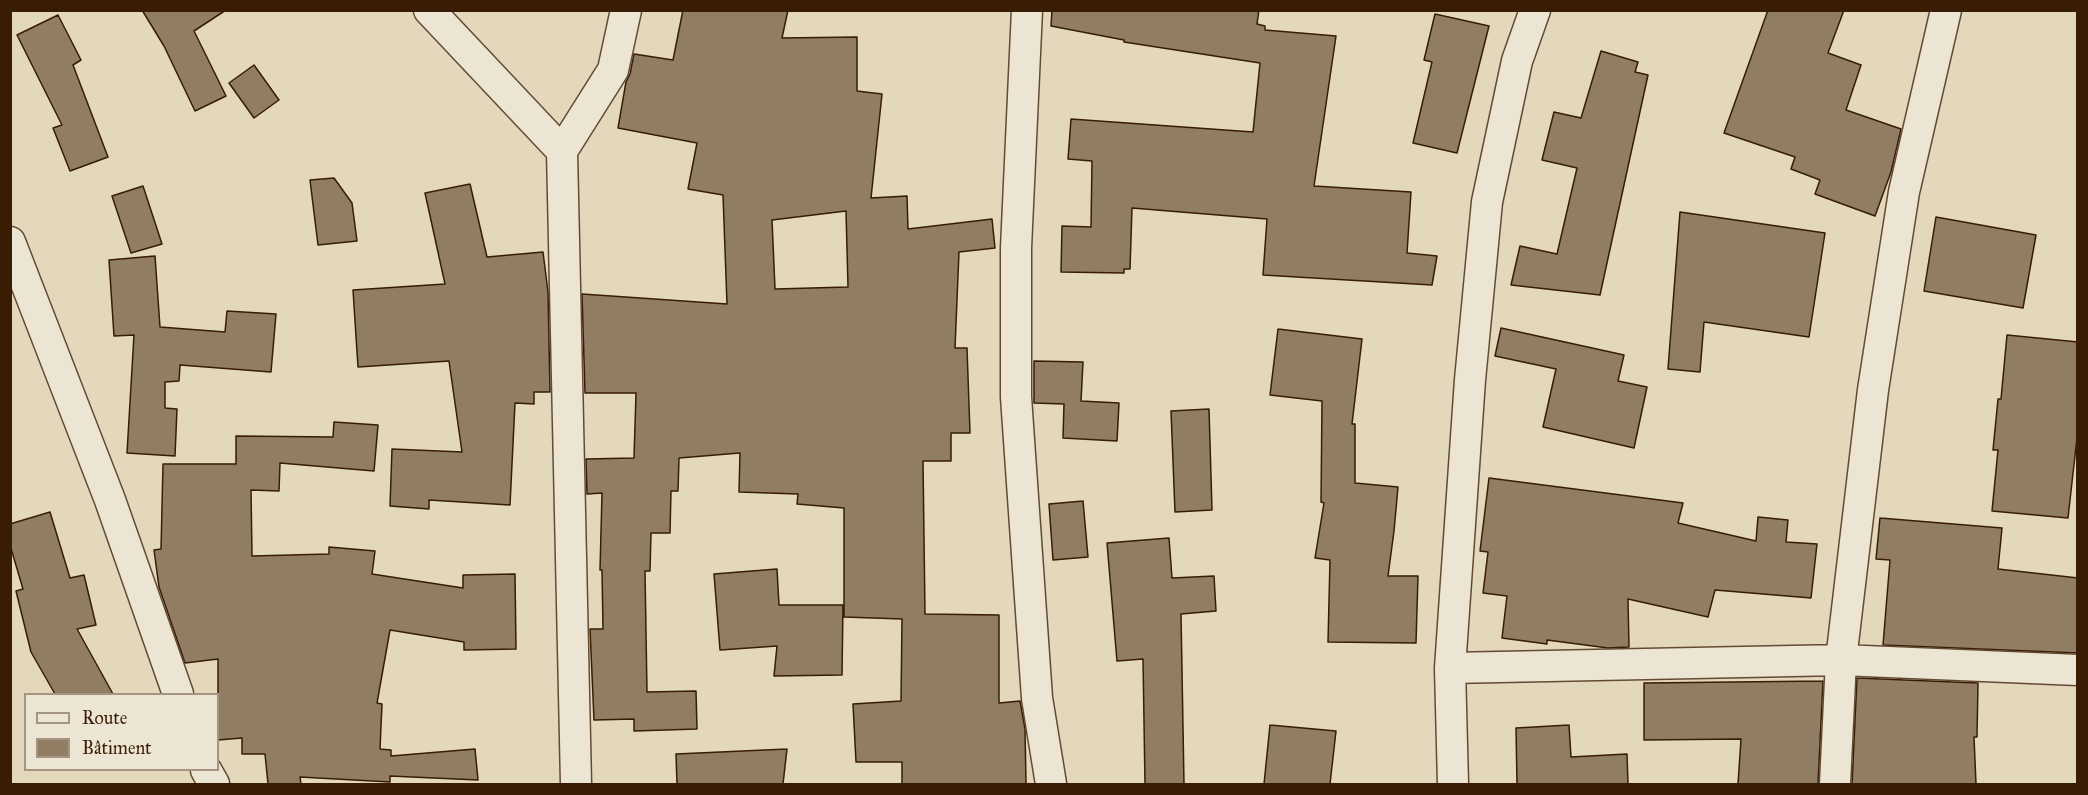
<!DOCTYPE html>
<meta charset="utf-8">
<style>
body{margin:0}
#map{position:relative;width:2088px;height:795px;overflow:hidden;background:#e3d7bc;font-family:"IM FELL Great Primer",serif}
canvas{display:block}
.frame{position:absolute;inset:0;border:12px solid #381c04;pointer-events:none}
.legend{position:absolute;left:24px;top:693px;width:195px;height:78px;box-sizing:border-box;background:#ede5d3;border:2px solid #a59580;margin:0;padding:8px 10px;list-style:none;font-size:18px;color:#381c04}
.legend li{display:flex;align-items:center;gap:12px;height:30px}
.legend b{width:30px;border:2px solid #a59580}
</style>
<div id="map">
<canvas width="2088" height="795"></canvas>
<div class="frame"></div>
<ul class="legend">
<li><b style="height:8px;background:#ede5d3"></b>Route</li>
<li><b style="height:16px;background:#917d64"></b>Bâtiment</li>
</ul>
</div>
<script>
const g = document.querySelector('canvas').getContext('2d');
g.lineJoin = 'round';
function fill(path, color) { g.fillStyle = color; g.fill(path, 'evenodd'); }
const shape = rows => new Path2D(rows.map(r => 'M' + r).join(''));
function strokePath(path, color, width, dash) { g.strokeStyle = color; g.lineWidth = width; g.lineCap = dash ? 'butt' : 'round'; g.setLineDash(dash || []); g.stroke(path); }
const building = shape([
 [142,10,226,10,194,31,226,96,195,111,164,46,142,10],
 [683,10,788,10,782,38,857,37,857,91,882,94,871,198,907,196,908,229,992,219,995,248,959,252,955,348,967,348,970,433,951,433,951,461,923,461,925,614,999,615,999,703,1020,701,1025,729,1026,784,902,784,902,762,856,762,853,704,901,701,902,619,844,617,844,508,797,504,798,494,739,492,740,453,679,458,678,491,671,491,670,533,651,533,650,571,645,571,647,692,696,691,697,729,634,731,634,719,594,720,590,629,603,629,602,570,600,570,602,493,587,494,586,459,634,458,636,393,585,393,582,294,727,304,723,195,688,189,697,143,618,128,626,82,630,74,634,54,673,60,683,10],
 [846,211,848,287,775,289,772,220,846,211],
 [1052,10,1259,10,1257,24,1265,26,1265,30,1336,36,1314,186,1411,192,1407,253,1437,256,1432,285,1263,275,1267,219,1132,208,1130,269,1124,269,1124,273,1061,272,1062,226,1091,227,1092,161,1068,159,1071,119,1253,132,1260,63,1124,42,1124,40,1051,26,1052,10],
 [1768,10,1844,10,1828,53,1861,65,1846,110,1901,129,1891,172,1875,216,1815,194,1820,180,1791,169,1795,157,1724,133,1768,10],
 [1435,14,1489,26,1457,153,1413,143,1432,62,1424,60,1435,14],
 [58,15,81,60,73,65,108,157,70,171,53,128,62,125,17,35,58,15],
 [1601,51,1638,62,1635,72,1648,75,1600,295,1511,285,1520,246,1557,254,1577,168,1542,160,1554,112,1581,118,1601,51],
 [254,65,279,100,254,118,229,83,254,65],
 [334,178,352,203,357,241,318,245,310,180,334,178],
 [470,184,487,257,543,252,548,292,550,392,534,392,534,404,515,403,510,505,429,500,429,509,390,506,392,449,462,452,449,361,358,367,353,290,445,284,425,193,470,184],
 [143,186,162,244,131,253,112,196,143,186],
 [1680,212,1825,233,1809,337,1704,322,1700,372,1668,369,1680,212],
 [1936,217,2036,235,2023,308,1924,291,1936,217],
 [155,256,160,327,225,332,227,311,276,314,271,372,180,365,179,381,165,382,165,408,177,409,175,456,127,453,134,335,114,336,109,260,155,256],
 [1501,328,1624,355,1618,381,1647,387,1634,448,1543,427,1556,369,1495,356,1501,328],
 [1278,329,1362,339,1352,424,1355,424,1355,483,1398,487,1394,531,1388,576,1418,576,1416,643,1328,642,1330,560,1315,558,1324,503,1321,502,1322,401,1270,395,1278,329],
 [2007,335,2078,342,2078,429,2068,518,1992,511,1998,450,1993,450,1998,399,2001,399,2007,335],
 [1034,361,1083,362,1081,401,1119,403,1117,441,1063,438,1064,404,1034,403,1034,361],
 [1209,409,1212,510,1175,512,1171,411,1209,409],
 [334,422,378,425,374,471,280,463,279,491,251,490,252,556,329,554,329,547,375,551,372,574,463,588,463,575,515,574,516,649,464,650,464,642,390,630,377,703,382,704,380,749,391,750,391,756,475,749,478,780,390,776,390,782,300,777,301,784,268,784,265,754,242,754,242,738,218,740,218,659,185,663,159,587,154,550,161,549,163,464,236,464,236,436,333,437,334,422],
 [1489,478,1683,503,1678,523,1756,541,1758,517,1788,520,1786,542,1817,544,1811,598,1715,590,1708,617,1628,599,1629,647,1608,648,1547,640,1547,644,1502,638,1507,596,1483,593,1488,552,1480,551,1489,478],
 [1083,501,1088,557,1053,560,1049,504,1083,501],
 [50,512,70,578,84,575,96,625,77,629,113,694,55,694,31,652,16,591,23,589,10,545,10,524,50,512],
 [1880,518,2002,528,1998,569,2078,578,2078,653,1883,645,1890,560,1876,559,1880,518],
 [1169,538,1172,578,1214,576,1216,611,1181,614,1184,784,1145,784,1143,659,1117,661,1107,543,1169,538],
 [777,569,779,605,843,605,842,675,774,676,777,646,720,650,714,574,777,569],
 [1857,678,1978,683,1977,737,1974,737,1976,784,1852,784,1857,678],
 [1823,681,1818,784,1738,784,1741,739,1644,740,1644,683,1823,681],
 [1270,725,1336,731,1330,784,1264,784,1270,725],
 [1569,725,1571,757,1627,754,1628,784,1517,784,1516,728,1569,725],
 [787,749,783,784,677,784,676,754,787,749]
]);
const street = shape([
 [429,10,562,151],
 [1027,10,1016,248,1016,397,1037,698,1051,784],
 [10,242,110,500,178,694],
 [1450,668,1841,660,2078,670],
 [206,770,214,784],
 [576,784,562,151,613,70,626,10],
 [1453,784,1450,668,1470,380,1487,202,1517,61,1535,10],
 [1835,784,1841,660,1873,390,1904,192,1946,10]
]);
fill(building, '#917d64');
strokePath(building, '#381c04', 1.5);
strokePath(street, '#634b32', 33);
strokePath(street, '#ede5d3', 30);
</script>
